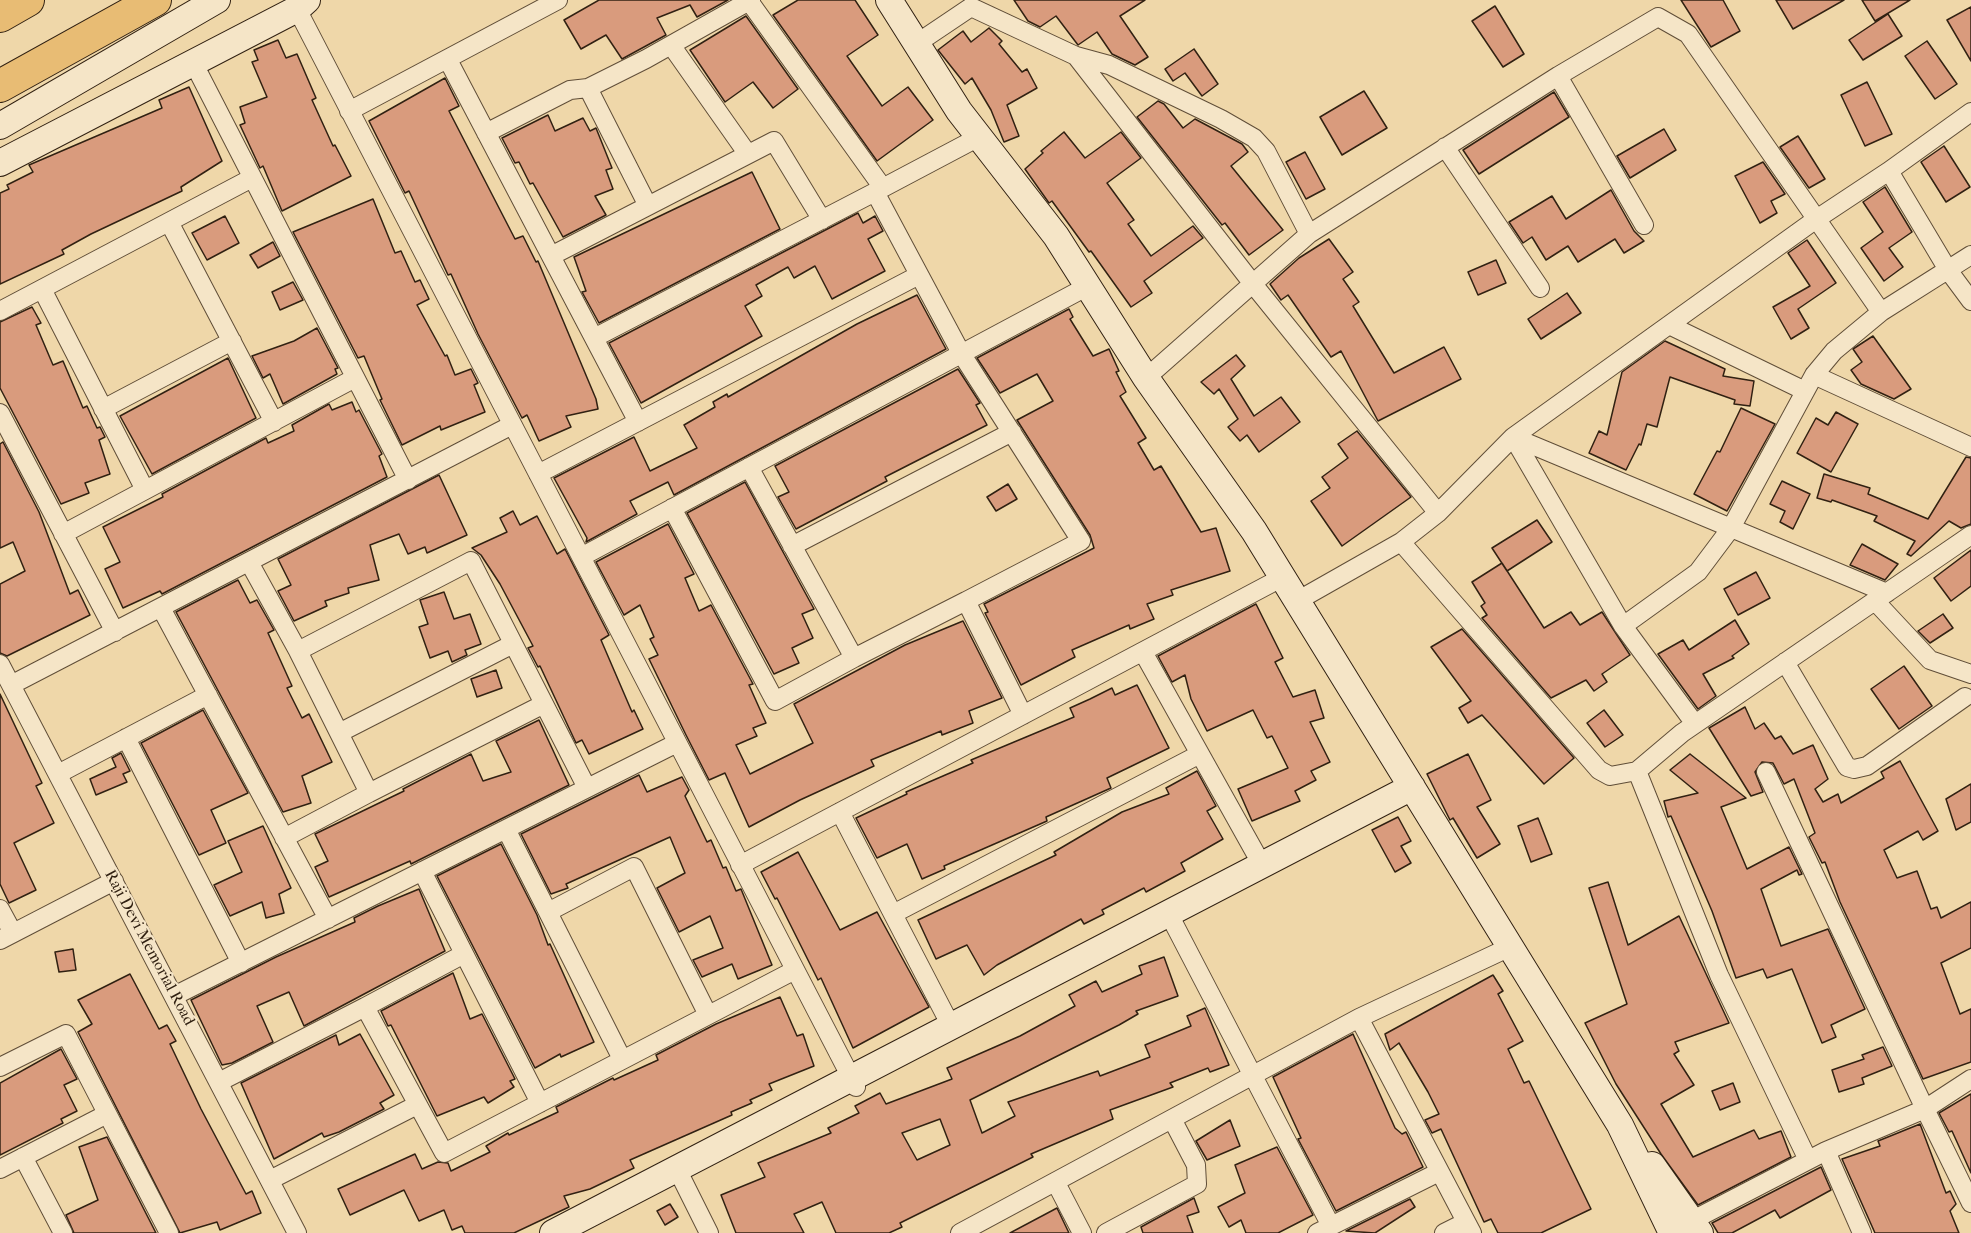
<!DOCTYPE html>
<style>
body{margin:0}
canvas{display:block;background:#efd7a9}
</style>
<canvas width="1971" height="1233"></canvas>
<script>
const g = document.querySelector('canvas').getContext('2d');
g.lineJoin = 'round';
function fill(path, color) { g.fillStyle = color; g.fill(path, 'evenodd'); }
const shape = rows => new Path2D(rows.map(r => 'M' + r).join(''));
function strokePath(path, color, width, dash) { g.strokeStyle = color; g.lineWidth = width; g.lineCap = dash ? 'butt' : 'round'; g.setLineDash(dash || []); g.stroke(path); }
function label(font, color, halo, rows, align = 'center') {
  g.font = font + ' "IM FELL French Canon",serif'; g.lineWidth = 4.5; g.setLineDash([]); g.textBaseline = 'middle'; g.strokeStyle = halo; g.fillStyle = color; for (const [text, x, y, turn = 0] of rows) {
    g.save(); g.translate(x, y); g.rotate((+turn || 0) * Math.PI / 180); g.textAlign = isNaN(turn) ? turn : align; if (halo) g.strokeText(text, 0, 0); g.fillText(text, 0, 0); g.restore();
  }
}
const building = shape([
 [599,0,728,0,697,17,690,5,657,18,666,35,622,59,606,35,581,49,564,20,599,0],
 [798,0,855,0,878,35,847,56,882,106,908,87,933,120,877,161,773,15,798,0],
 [1014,0,1145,0,1120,16,1148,57,1135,65,1112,54,1097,32,1078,45,1056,16,1040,27,1028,21,1014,0],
 [1681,0,1723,0,1740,31,1711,47,1681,0],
 [1776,0,1844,0,1793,29,1776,0],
 [1862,0,1910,0,1875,21,1862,0],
 [1495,6,1524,54,1503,67,1472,21,1495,6],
 [1971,7,1971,61,1947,20,1971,7],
 [1888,14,1902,36,1863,60,1849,40,1888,14],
 [746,16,798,89,773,108,753,82,725,102,690,50,746,16],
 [989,28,1002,41,999,44,1022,72,1027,69,1037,88,1007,105,1019,136,1004,142,991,110,972,78,965,84,938,50,963,31,971,42,989,28],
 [278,40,286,58,297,54,316,98,312,100,333,146,335,145,351,176,282,211,263,166,260,168,240,125,245,123,240,107,267,97,252,62,258,60,254,50,278,40],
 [1927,41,1957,84,1935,99,1905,56,1927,41],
 [1194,49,1218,84,1202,96,1185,73,1173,81,1165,69,1194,49],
 [445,78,459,106,449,111,515,239,523,236,536,262,538,261,596,399,598,409,566,416,571,427,539,441,527,415,522,418,478,334,451,274,448,275,409,191,405,193,369,121,445,78],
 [1867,82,1892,134,1865,146,1841,95,1867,82],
 [189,87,222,161,181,187,182,191,91,234,62,250,64,254,0,284,0,193,9,189,7,185,33,172,29,165,162,108,159,100,189,87],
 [1364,91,1387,128,1342,155,1320,117,1364,91],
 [1554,92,1569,117,1479,174,1463,150,1554,92],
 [1158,101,1164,104,1183,128,1195,119,1242,144,1248,152,1231,166,1283,230,1249,255,1225,223,1222,225,1137,117,1158,101],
 [548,115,555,131,583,118,590,131,596,128,612,168,606,170,613,189,595,196,606,215,563,237,533,183,530,184,519,162,515,163,502,138,548,115],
 [1664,129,1676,150,1630,178,1617,156,1664,129],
 [1064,132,1085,158,1121,132,1141,158,1107,183,1134,220,1128,224,1151,256,1193,226,1203,238,1144,281,1152,293,1131,307,1091,251,1089,252,1052,201,1049,203,1025,169,1043,153,1041,151,1064,132],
 [1798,136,1825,179,1809,188,1780,147,1798,136],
 [1944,146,1970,187,1946,202,1921,162,1944,146],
 [1305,152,1325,189,1306,199,1286,162,1305,152],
 [1763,162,1785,194,1771,201,1777,213,1760,223,1735,176,1763,162],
 [752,172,780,229,599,323,582,292,586,291,574,257,752,172],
 [1885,187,1912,232,1889,248,1903,267,1884,281,1861,248,1883,232,1863,202,1885,187],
 [1611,190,1634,231,1644,241,1624,253,1615,239,1578,262,1568,246,1546,260,1532,237,1523,243,1509,222,1552,196,1566,219,1611,190],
 [373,199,395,253,401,251,415,282,420,280,429,299,417,305,445,356,447,355,455,375,471,369,478,383,474,385,485,412,441,430,440,426,402,445,380,400,382,399,364,356,358,358,293,232,373,199],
 [858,213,863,223,875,216,883,231,868,239,885,271,832,299,815,266,794,278,788,267,756,285,762,296,745,306,762,336,641,403,609,343,858,213],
 [225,216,239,243,207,260,192,233,225,216],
 [1329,239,1353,272,1343,279,1359,302,1353,306,1394,373,1444,347,1461,379,1378,421,1341,351,1331,357,1288,295,1281,300,1270,284,1299,258,1329,239],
 [1807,240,1836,283,1798,309,1809,328,1791,339,1773,307,1810,286,1788,253,1807,240],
 [273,242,280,256,258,268,250,255,273,242],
 [1496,260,1506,283,1478,295,1468,272,1496,260],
 [293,282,303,300,280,310,272,292,293,282],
 [1567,293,1581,313,1541,339,1528,319,1567,293],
 [917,295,946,349,674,495,668,482,630,501,637,514,586,542,587,538,554,478,634,437,650,471,697,448,684,425,715,407,713,402,727,394,728,397,857,324,917,295],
 [32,307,41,323,36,325,53,365,63,361,83,408,87,406,97,428,100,427,105,437,99,440,110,474,85,483,89,493,61,504,0,388,0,322,32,307],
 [1069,309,1073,317,1070,319,1093,356,1109,349,1119,371,1116,372,1126,392,1120,396,1146,438,1138,443,1154,470,1161,466,1201,532,1216,528,1230,571,1171,590,1173,595,1147,604,1154,619,1130,629,1129,625,1072,650,1075,657,1021,685,985,613,988,612,984,604,1094,548,1090,535,1017,420,1053,401,1037,374,1000,393,977,358,1069,309],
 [317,328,338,368,335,369,337,374,283,404,270,374,263,378,252,356,294,341,317,328],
 [1873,336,1911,389,1894,399,1861,384,1851,370,1862,362,1853,349,1873,336],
 [1665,341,1725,369,1723,376,1754,381,1750,406,1734,404,1735,400,1670,377,1657,427,1647,424,1641,445,1639,444,1626,470,1589,453,1599,431,1607,435,1622,372,1665,341],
 [1236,355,1245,366,1231,379,1254,416,1281,397,1300,422,1259,452,1247,435,1240,441,1228,427,1238,419,1219,389,1214,394,1201,382,1236,355],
 [228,358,256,418,152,474,120,416,228,358],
 [958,369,980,403,976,405,987,425,885,477,887,481,796,529,778,497,789,492,775,466,958,369],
 [352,402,356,412,359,410,382,454,379,456,387,477,162,594,160,591,123,608,105,569,120,562,103,527,163,497,162,494,266,438,268,443,294,431,292,425,329,404,332,410,352,402],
 [1741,408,1775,424,1727,511,1694,494,1717,451,1720,452,1741,408],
 [1836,412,1858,424,1831,472,1797,453,1816,418,1828,425,1836,412],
 [1357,431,1411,497,1342,546,1311,501,1330,488,1322,477,1348,458,1338,444,1357,431],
 [3,442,39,512,70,594,78,590,90,615,7,656,0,653,0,584,25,571,13,542,0,548,0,444,3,442],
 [1966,457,1971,458,1971,524,1961,528,1949,521,1911,556,1907,554,1915,541,1874,521,1877,516,1832,500,1831,502,1817,498,1824,474,1870,488,1868,494,1928,519,1966,457],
 [439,475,467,535,427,553,425,547,408,554,399,534,370,545,379,580,348,588,349,593,325,601,327,606,294,621,278,591,291,585,278,559,439,475],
 [1782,481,1810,494,1793,529,1780,522,1785,511,1770,504,1782,481],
 [745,482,814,609,802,614,813,638,792,648,799,663,774,674,687,513,745,482],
 [1008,484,1017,499,996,511,987,497,1008,484],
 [513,511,520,525,537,516,557,554,565,549,609,635,601,640,632,712,634,710,643,729,589,754,582,740,576,743,540,666,538,667,528,648,533,646,500,584,481,555,472,548,507,532,500,518,513,511],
 [1537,520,1552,542,1507,571,1492,548,1537,520],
 [668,524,694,574,685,578,699,611,711,605,753,684,749,685,766,723,753,728,757,736,736,745,750,774,813,743,794,704,905,645,963,621,1002,698,969,711,973,723,942,735,941,731,871,760,874,766,800,800,749,827,725,773,709,780,686,735,649,659,658,655,650,639,654,637,640,605,624,615,596,562,668,524],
 [1862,544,1898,564,1885,580,1850,565,1862,544],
 [1971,550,1971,586,1951,601,1934,578,1971,550],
 [1502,563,1544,628,1571,612,1580,625,1602,612,1630,655,1602,674,1607,682,1594,691,1586,680,1551,698,1482,618,1487,615,1481,606,1485,603,1472,582,1502,563],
 [1756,572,1770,598,1738,615,1724,589,1756,572],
 [238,580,250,603,257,600,274,630,268,633,292,686,287,688,302,718,309,714,332,762,302,776,311,803,283,812,176,612,238,580],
 [444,592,454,619,470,614,481,644,465,650,467,655,452,662,448,651,430,658,419,627,428,624,420,600,444,592],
 [1256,604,1283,658,1275,662,1293,697,1315,690,1324,718,1310,722,1330,762,1311,771,1316,780,1295,791,1300,801,1252,821,1238,789,1288,768,1272,736,1267,738,1253,710,1207,731,1191,699,1185,675,1172,682,1158,656,1256,604],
 [1943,614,1953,628,1930,643,1918,631,1943,614],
 [1735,620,1749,644,1732,656,1734,658,1703,674,1716,696,1698,709,1658,654,1683,640,1689,650,1735,620],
 [1462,629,1574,758,1544,784,1482,715,1468,723,1459,708,1471,701,1431,647,1462,629],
 [1904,666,1932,706,1899,729,1871,689,1904,666],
 [496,670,502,688,477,697,471,679,496,670],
 [1137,685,1169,748,1107,778,1111,788,1046,817,1047,821,944,866,945,869,922,879,907,844,877,858,856,818,907,794,906,792,973,763,971,760,1074,717,1070,708,1090,699,1112,688,1115,695,1137,685],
 [0,694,42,783,36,786,54,823,14,843,36,890,9,903,0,884,0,694],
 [1745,707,1755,729,1764,723,1775,739,1781,736,1793,754,1813,745,1828,779,1815,789,1823,802,1838,794,1841,803,1884,778,1881,772,1900,761,1938,831,1923,840,1918,831,1884,850,1897,878,1917,871,1931,909,1937,907,1941,918,1971,902,1971,948,1941,963,1960,1014,1971,1009,1971,1062,1923,1079,1840,902,1825,862,1822,863,1809,837,1815,833,1794,779,1784,784,1773,763,1762,762,1755,772,1763,792,1751,796,1709,728,1745,707],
 [203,710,248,793,211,810,226,843,199,855,141,743,203,710],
 [1604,710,1623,735,1605,747,1587,723,1604,710],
 [539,720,569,785,411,864,410,861,329,897,315,867,328,861,315,834,404,791,403,789,471,754,483,781,511,772,496,741,539,720],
 [121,753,130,771,123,774,127,782,96,795,90,779,116,767,112,758,121,753],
 [1468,754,1491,800,1477,807,1500,844,1477,858,1453,818,1450,820,1427,774,1468,754],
 [1690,754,1746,798,1721,807,1747,869,1789,847,1802,874,1799,875,1797,870,1761,889,1781,946,1828,929,1865,1009,1831,1025,1836,1037,1822,1043,1792,969,1767,978,1763,969,1736,978,1712,911,1671,816,1668,817,1664,801,1698,793,1670,770,1690,754],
 [1197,771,1216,806,1207,811,1223,839,1181,863,1185,871,1146,892,1144,888,1102,910,1104,914,1084,924,1081,919,997,965,984,975,967,945,936,959,918,920,1056,855,1054,852,1122,812,1169,794,1166,788,1197,771],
 [639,775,647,792,682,777,689,790,685,796,707,842,711,840,723,868,726,867,736,891,741,889,772,965,738,979,732,964,702,977,693,960,723,948,710,916,679,932,657,888,685,873,670,837,566,884,568,888,551,894,521,834,639,775],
 [1971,784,1971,822,1956,830,1946,799,1971,784],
 [1398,817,1411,841,1401,846,1411,863,1395,872,1372,830,1398,817],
 [1538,818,1552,854,1531,862,1518,826,1538,818],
 [263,826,291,888,279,894,284,913,266,918,262,902,230,916,214,885,242,872,228,841,263,826],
 [501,844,537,915,548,945,550,944,594,1042,561,1057,560,1054,535,1068,437,876,501,844],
 [798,852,840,930,877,912,929,1007,853,1048,821,978,818,980,777,898,775,899,761,872,798,852],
 [1608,882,1628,945,1679,916,1729,1023,1675,1042,1679,1051,1674,1054,1694,1085,1661,1104,1693,1157,1754,1130,1759,1139,1781,1131,1791,1157,1698,1205,1661,1154,1616,1084,1585,1023,1627,1004,1589,888,1608,882],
 [419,889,445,951,304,1026,289,992,257,1006,273,1042,232,1063,222,1065,191,1000,276,957,355,922,354,918,378,906,419,889],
 [73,949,76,970,59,972,55,952,73,949],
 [1164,957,1178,996,1136,1011,1138,1014,1119,1025,970,1100,982,1133,1015,1116,1008,1102,1098,1071,1100,1076,1150,1057,1145,1045,1191,1026,1187,1016,1205,1008,1229,1065,1210,1072,1208,1068,1170,1083,1173,1087,1110,1110,1113,1119,1031,1154,1033,1157,900,1223,902,1227,889,1233,836,1233,822,1202,794,1214,804,1233,736,1233,721,1195,765,1177,758,1163,831,1133,828,1128,859,1113,855,1106,880,1093,886,1104,952,1079,947,1068,1020,1036,1075,1006,1069,995,1096,981,1102,992,1142,974,1139,966,1164,957],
 [940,1119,950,1145,917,1160,902,1133,940,1119],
 [453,973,470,1019,482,1014,515,1079,510,1081,514,1087,488,1103,484,1097,437,1116,391,1025,388,1026,381,1011,453,973],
 [130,974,159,1029,167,1025,176,1041,170,1044,201,1109,246,1194,252,1191,261,1213,220,1230,217,1222,180,1233,78,1032,92,1024,78,1000,130,974],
 [1493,975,1503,991,1498,994,1523,1041,1508,1049,1524,1083,1529,1081,1591,1209,1541,1233,1498,1233,1491,1219,1484,1222,1441,1129,1432,1133,1425,1120,1439,1114,1428,1092,1399,1043,1390,1050,1385,1034,1493,975],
 [780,997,797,1036,803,1034,814,1066,769,1084,772,1090,750,1100,752,1103,731,1112,732,1115,630,1160,634,1168,590,1189,564,1196,569,1207,514,1233,465,1233,462,1226,452,1230,444,1210,419,1221,404,1190,350,1215,338,1189,415,1154,422,1169,438,1162,448,1163,451,1171,490,1152,486,1146,508,1133,509,1135,558,1112,556,1107,613,1078,614,1080,658,1060,656,1055,716,1024,780,997],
 [360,1034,394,1095,380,1103,384,1109,339,1132,324,1137,322,1133,274,1159,241,1083,336,1035,339,1045,360,1034],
 [1353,1034,1395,1128,1402,1134,1406,1132,1423,1167,1336,1211,1298,1139,1301,1138,1273,1077,1353,1034],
 [1883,1047,1892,1066,1862,1078,1864,1084,1839,1092,1832,1070,1864,1059,1862,1055,1883,1047],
 [61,1049,77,1079,64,1085,77,1111,61,1119,63,1123,0,1155,0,1083,61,1049],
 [1733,1083,1740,1102,1720,1110,1712,1091,1733,1083],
 [1971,1094,1971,1173,1952,1131,1949,1132,1939,1113,1971,1094],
 [1230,1120,1240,1146,1207,1160,1196,1141,1230,1120],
 [1920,1124,1946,1193,1950,1191,1956,1204,1950,1211,1959,1233,1875,1233,1842,1159,1880,1146,1878,1141,1920,1124],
 [107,1137,156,1233,74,1233,66,1215,98,1200,79,1147,107,1137],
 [1277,1147,1313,1215,1278,1233,1246,1233,1241,1220,1229,1227,1218,1207,1245,1193,1235,1165,1277,1147],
 [1821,1167,1831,1190,1780,1218,1775,1210,1732,1233,1718,1233,1712,1223,1821,1167],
 [1194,1198,1199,1212,1187,1216,1193,1233,1143,1233,1141,1227,1194,1198],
 [1410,1199,1415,1207,1375,1233,1346,1231,1410,1199],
 [670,1204,678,1217,665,1225,657,1211,670,1204],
 [1057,1208,1069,1233,1010,1233,1057,1208]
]);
const street = shape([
 [749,1,883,188],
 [297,9,856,1087],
 [916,44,971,7,1076,56,1109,65,1221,119,1254,138,1266,151,1309,234],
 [671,45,747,153],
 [1076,56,1253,284,1438,513],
 [448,60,638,422],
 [193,62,408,480],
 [1558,76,1644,225],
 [588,88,648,206],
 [349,111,558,0],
 [1971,112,1889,171,1948,270,1971,301],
 [486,133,570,90,588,88,646,59,751,0],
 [979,137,875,192,961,353,1081,541,966,601,1023,715],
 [1445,147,1540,288],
 [169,222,274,422],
 [551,256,774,141,822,220],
 [42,289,145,490],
 [0,311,252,178],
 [1669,325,1805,391],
 [594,338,875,192],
 [1814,375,1971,447],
 [1146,378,1309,234,1558,76,1658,17,1688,34,1881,312],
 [103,409,232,341],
 [0,413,115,632],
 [1513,437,1815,220,1889,171],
 [1513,437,1887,593],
 [749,467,854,658,966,601],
 [538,474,919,275],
 [672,508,775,701,854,658],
 [63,534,355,378],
 [1401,542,1438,513,1513,437,1623,626,1695,724],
 [792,546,1012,432],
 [581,557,1090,285],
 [249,562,298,651,471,561,587,788],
 [1297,601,1401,542,1599,770,1610,776,1637,771,1719,975,1808,1160],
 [1875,601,1930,660,1971,674],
 [161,608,328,919],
 [1623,626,1698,572,1731,528,1814,375,1834,351,1881,312,1971,255],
 [1143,652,1262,865],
 [1785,662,1847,767,1854,769,1867,766,1965,697],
 [0,664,297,1233],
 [11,685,512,425],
 [339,733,513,644],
 [126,738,241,963],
 [1637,771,1682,733,1971,535],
 [1766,772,1925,1109,1971,1079],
 [58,774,208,695],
 [369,793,544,704],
 [840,812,951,1026],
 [506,829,622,1059],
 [284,838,369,793,298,651],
 [740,865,1283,577],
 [422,871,540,1103],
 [0,909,13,933],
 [548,912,634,867,708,1015],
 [893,914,1200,754],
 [1174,924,1331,1226,1317,1233],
 [0,940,114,881],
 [174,996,677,743],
 [365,1007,464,954],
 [1359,1018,1472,1233],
 [0,1067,66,1034,169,1233],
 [219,1082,365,1007,444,1153,795,970],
 [1826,1151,1925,1109,1971,1203],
 [23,1157,63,1233],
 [0,1169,107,1114],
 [682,1179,709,1233],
 [270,1180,417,1105],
 [1056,1183,1082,1233],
 [1693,1220,1826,1151,1862,1233],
 [1331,1226,1439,1172],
 [960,1233,1359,1018,1510,947],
 [1106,1233,1197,1184,1196,1165,1172,1119],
 [1444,1233,1466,1222]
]);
const secondary = shape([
 [889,0,959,111,1056,236,1146,378,1254,531,1620,1125,1672,1233],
 [0,126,217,0],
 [0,163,297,9,307,0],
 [1652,1165,1700,1233],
 [553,1233,1412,787]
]);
const highway = shape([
 [0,16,28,0],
 [0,86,155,0]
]);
const streetNames = [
 ["Raji Devi Memorial Road",149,948,62]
];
fill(building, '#d99b7d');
strokePath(building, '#312112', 1.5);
strokePath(street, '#604e38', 20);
strokePath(secondary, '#312112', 28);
strokePath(highway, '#312112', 34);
strokePath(street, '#f5e5c7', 18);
strokePath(secondary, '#f5e5c7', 26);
strokePath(highway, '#e8bc74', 32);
label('16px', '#312112', '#f5e5c7', streetNames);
</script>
